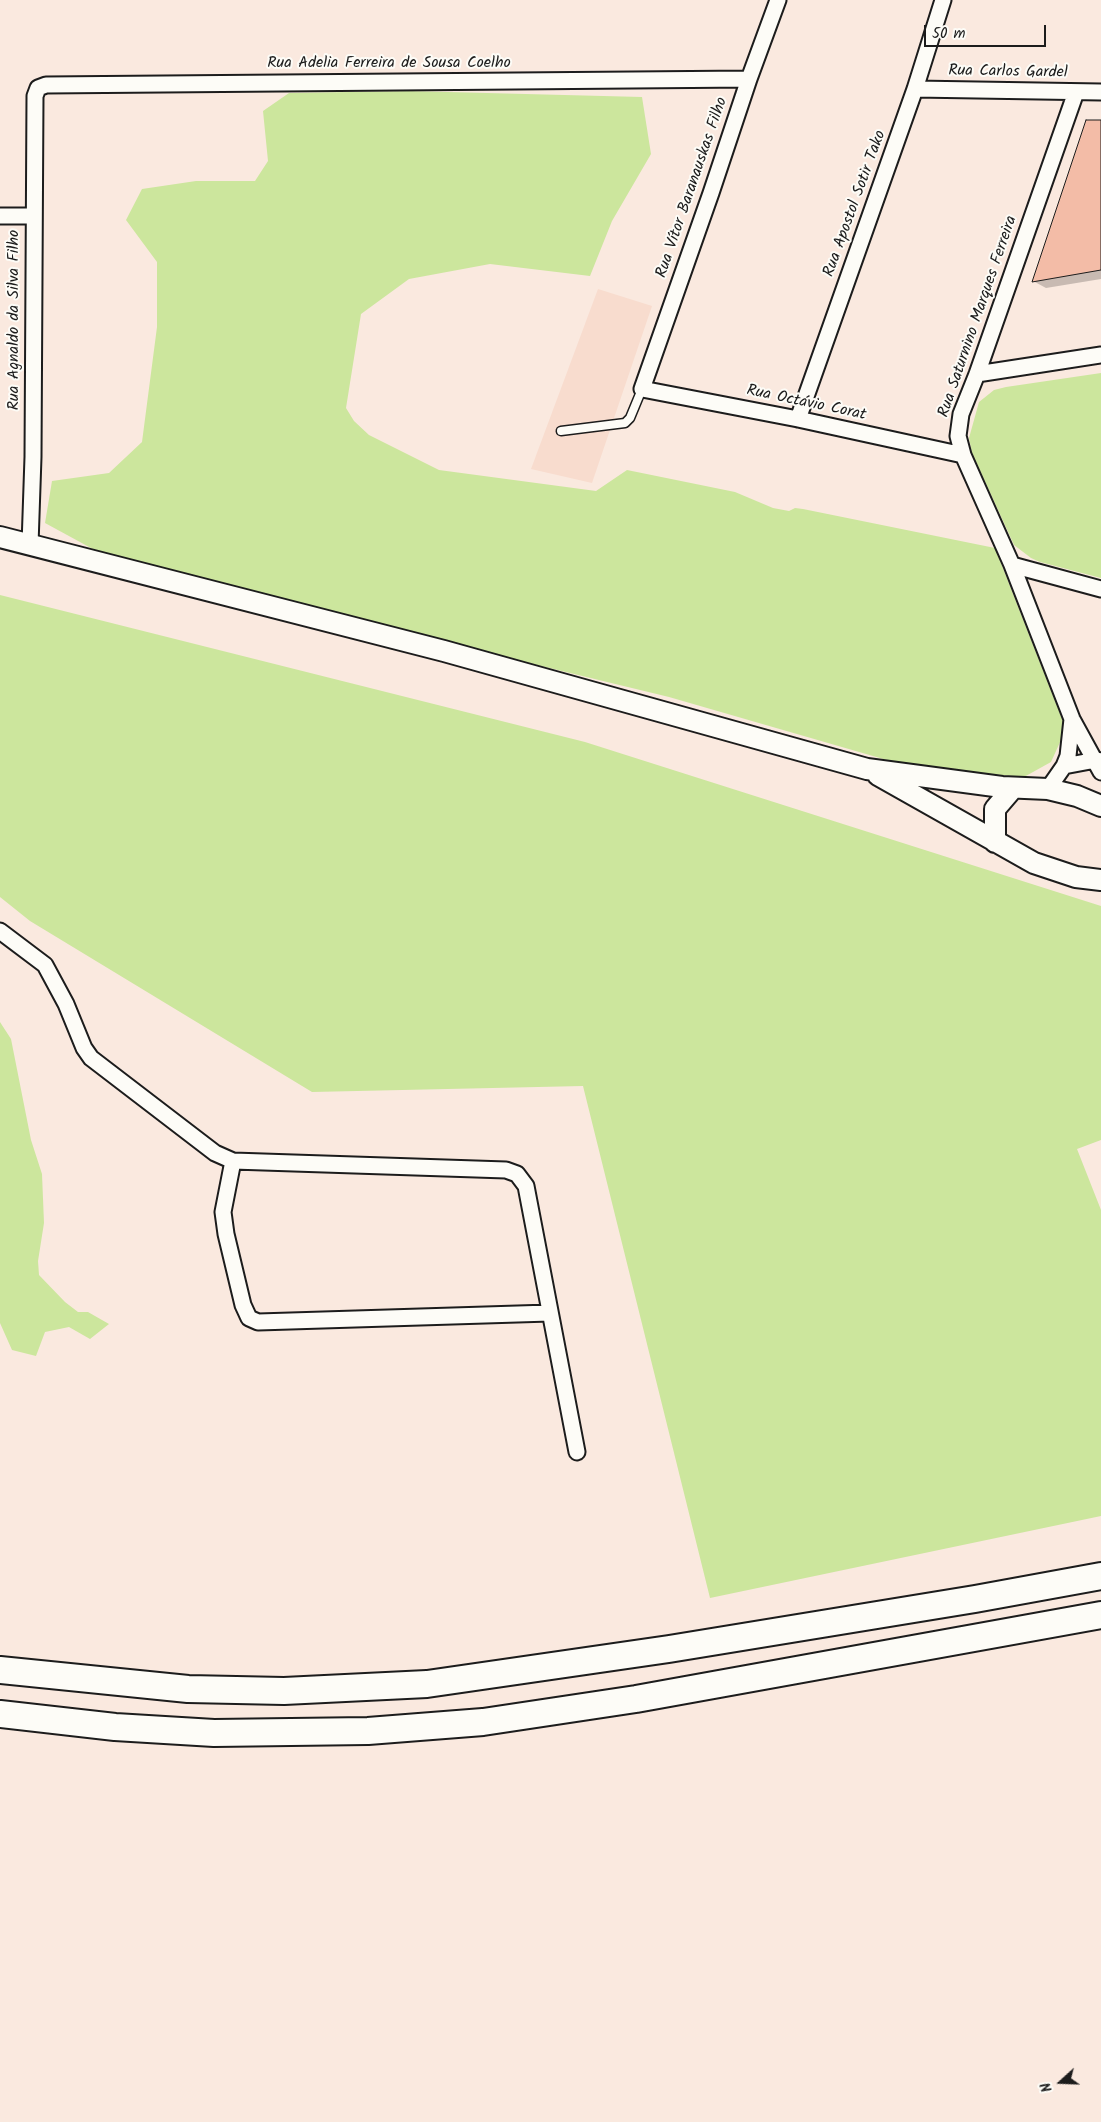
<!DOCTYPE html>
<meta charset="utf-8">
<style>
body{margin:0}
#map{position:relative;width:1101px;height:2122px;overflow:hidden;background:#fae9df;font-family:Kalam,sans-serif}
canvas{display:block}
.north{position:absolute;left:1036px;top:2057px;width:50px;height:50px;-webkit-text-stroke:4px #fdfcf7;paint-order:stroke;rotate:250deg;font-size:14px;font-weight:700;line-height:20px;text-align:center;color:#1c1c1c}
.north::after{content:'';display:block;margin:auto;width:18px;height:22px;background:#1c1c1c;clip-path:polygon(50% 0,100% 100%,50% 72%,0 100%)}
.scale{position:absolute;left:924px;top:25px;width:122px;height:22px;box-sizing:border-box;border:2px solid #1c1c1c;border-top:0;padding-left:6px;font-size:15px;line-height:18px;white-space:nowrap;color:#1c1c1c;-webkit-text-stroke:4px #fdfcf7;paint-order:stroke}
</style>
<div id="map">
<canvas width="1101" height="2122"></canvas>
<div class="north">N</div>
<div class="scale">50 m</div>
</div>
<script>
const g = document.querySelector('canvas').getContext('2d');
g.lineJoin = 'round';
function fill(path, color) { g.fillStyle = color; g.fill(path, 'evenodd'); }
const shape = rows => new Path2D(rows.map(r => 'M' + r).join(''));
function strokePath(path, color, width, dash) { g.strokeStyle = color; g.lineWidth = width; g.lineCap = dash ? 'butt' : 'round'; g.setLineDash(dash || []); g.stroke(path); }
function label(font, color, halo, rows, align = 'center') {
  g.font = font + ' Kalam,sans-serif'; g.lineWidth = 4; g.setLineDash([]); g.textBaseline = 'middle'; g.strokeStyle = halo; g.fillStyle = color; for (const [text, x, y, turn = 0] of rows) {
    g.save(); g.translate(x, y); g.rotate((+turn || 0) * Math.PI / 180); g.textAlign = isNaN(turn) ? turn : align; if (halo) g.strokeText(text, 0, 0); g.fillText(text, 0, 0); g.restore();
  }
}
const built = shape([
 [598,289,652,306,592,483,531,469]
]);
const green = shape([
 [409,91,642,97,651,154,612,221,590,276,490,264,409,279,361,314,346,408,354,421,369,435,439,470,596,491,627,470,735,492,773,508,789,511,795,508,803,509,995,548,1066,729,1051,762,1024,777,911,767,669,697,504,657,375,623,113,560,45,523,52,481,109,473,142,442,157,327,157,262,126,220,142,189,196,181,255,181,268,161,263,111,289,93],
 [1101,373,1101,578,1040,562,1031,558,1014,545,972,453,969,438,979,402,994,390,1006,387],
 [0,595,585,742,1101,906,1101,1140,1077,1149,1101,1210,1101,1516,710,1598,583,1086,312,1092,30,921,0,897],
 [0,1022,11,1039,31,1140,42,1174,44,1223,38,1261,39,1275,65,1302,78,1312,88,1312,109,1324,90,1339,69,1327,45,1332,36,1356,12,1350,0,1323]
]);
const shadow = shape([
 [1101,122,1101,279,1046,288,1033,281]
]);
const building = shape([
 [1086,120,1101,120,1101,270,1032,282,1086,120]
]);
const lane = shape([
 [561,431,625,423,630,418,642,389]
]);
const street = shape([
 [778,0,749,79,711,193,642,389,798,419,963,455],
 [915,89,1101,92],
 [1076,92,977,374,961,414,958,436,963,455,1012,565,1072,719,1101,772],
 [0,216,33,216],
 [977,374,1101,355],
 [798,419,915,89,943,0],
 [30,545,33,457,35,96,38,88,46,85,749,79],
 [1012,565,1101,589],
 [1064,766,1068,756,1072,719],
 [1048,789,1064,766,1096,760,1101,761],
 [0,931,45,965,66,1004,84,1048,91,1058,215,1153,233,1161,506,1170,517,1174,526,1186,577,1452],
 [233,1161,223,1212,226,1234,243,1305,249,1318,258,1322,550,1313]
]);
const secondary = shape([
 [0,537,444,651,867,769,1002,787,1048,789,1077,796,1101,806],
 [878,775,1034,863,1076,877,1101,880],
 [995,842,995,809,1013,788]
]);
const highway = shape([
 [0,1670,188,1689,284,1691,427,1684,669,1649,975,1599,1101,1576],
 [0,1714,115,1727,214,1733,368,1731,483,1722,636,1699,1101,1615]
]);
const streetNames = [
 ["Rua Adelia Ferreira de Sousa Coelho",389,64],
 ["Rua Carlos Gardel",1008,73,1],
 ["Rua Vítor Baranauskas Filho",693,188,-71],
 ["Rua Apostol Sotir Tako",856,204,-70],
 ["Rua Saturnino Marques Ferreira",979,317,-71],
 ["Rua Agnaldo da Silva Filho",15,320,-90],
 ["Rua Octávio Corat",806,404,12]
];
fill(built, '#f8dcce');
fill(green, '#cce69d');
fill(shadow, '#0003');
fill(building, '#f3bca7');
strokePath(building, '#1c1c1c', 1);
strokePath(lane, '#1c1c1c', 11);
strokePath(street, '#1c1c1c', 19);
strokePath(secondary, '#1c1c1c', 24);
strokePath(highway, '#1c1c1c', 30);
strokePath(lane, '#fdfcf7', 8);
strokePath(street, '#fdfcf7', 15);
strokePath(secondary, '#fdfcf7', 20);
strokePath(highway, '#fdfcf7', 26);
label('16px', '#1c1c1c', '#fdfcf7', streetNames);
</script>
